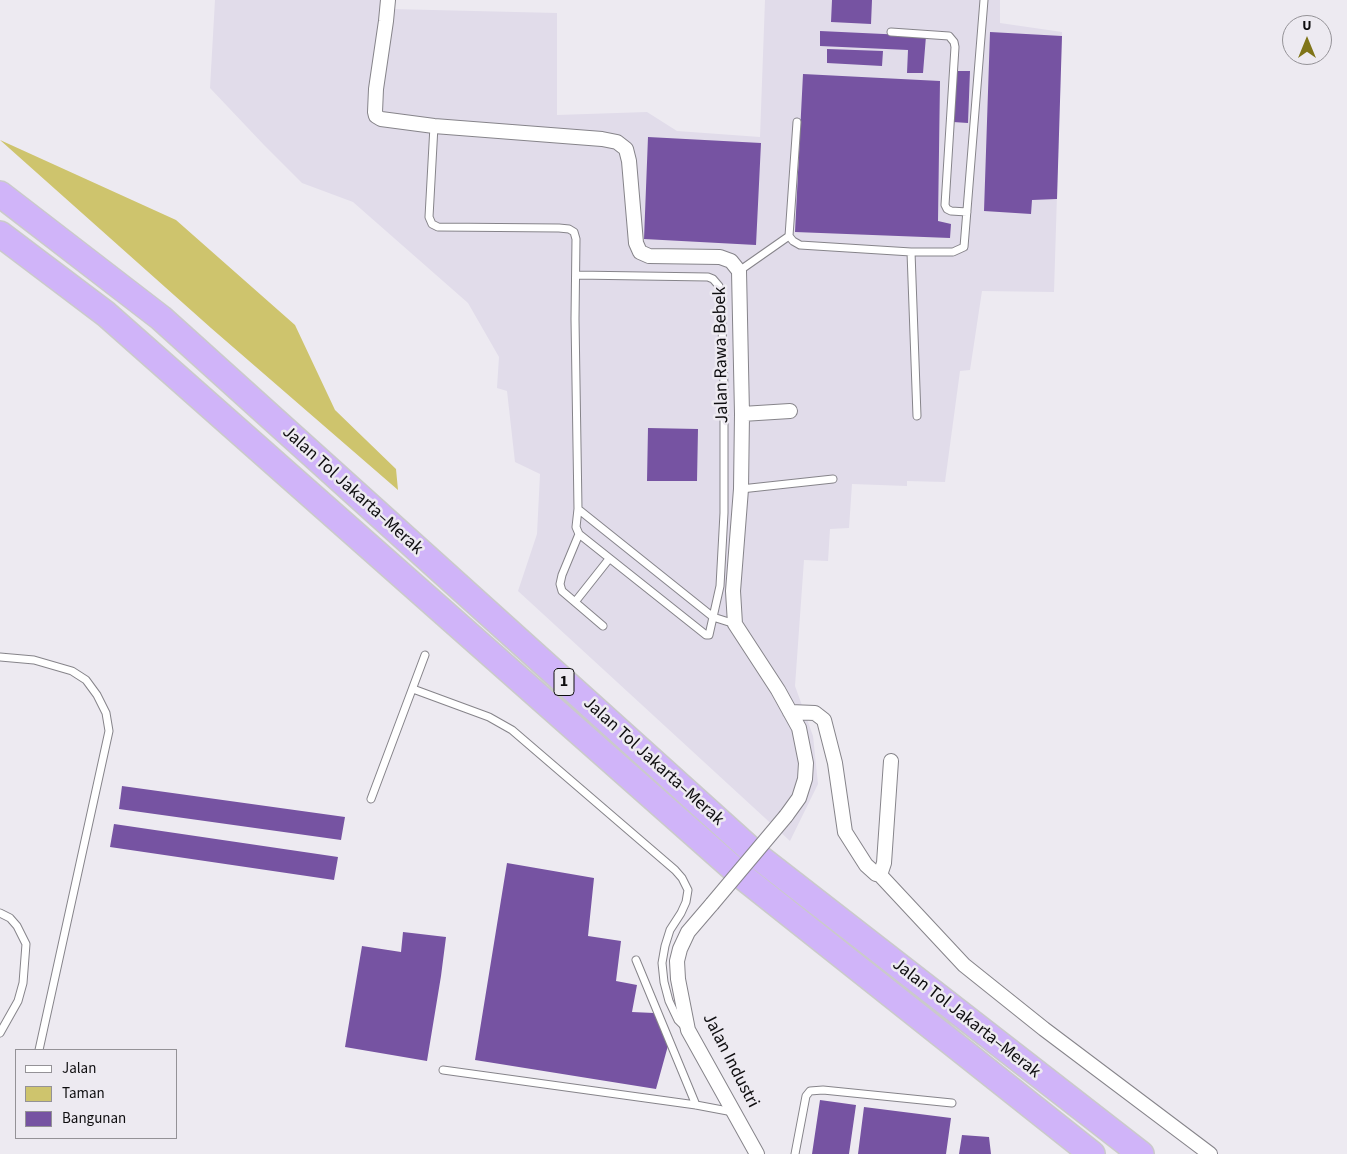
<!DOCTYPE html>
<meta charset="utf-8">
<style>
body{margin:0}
#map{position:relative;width:1347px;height:1154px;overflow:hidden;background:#edeaf1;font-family:"Source Sans 3",sans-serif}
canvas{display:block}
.legend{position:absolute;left:15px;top:1049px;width:162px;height:90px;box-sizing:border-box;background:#edeaf1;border:1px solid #949297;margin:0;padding:6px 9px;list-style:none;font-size:15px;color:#0e0d0f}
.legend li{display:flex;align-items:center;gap:10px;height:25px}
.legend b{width:25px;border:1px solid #949297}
.north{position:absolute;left:1282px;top:15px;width:50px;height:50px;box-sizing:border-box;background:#edeaf1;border:1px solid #949297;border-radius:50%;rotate:0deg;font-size:14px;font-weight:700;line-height:20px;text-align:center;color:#0e0d0f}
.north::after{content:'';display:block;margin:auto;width:18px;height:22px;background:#807519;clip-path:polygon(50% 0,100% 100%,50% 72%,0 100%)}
</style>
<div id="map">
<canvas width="1347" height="1154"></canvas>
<ul class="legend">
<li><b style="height:6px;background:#fff"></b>Jalan</li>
<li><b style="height:14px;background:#cec46d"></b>Taman</li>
<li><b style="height:14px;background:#7653a2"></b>Bangunan</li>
</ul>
<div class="north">U</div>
</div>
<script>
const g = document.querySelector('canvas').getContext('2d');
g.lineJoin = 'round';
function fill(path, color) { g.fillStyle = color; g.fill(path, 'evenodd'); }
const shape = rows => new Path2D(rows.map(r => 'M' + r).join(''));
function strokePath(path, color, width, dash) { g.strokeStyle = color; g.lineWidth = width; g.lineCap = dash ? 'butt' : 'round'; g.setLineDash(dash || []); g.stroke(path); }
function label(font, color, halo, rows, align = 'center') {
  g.font = font + ' "Source Sans 3",sans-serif'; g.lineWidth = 5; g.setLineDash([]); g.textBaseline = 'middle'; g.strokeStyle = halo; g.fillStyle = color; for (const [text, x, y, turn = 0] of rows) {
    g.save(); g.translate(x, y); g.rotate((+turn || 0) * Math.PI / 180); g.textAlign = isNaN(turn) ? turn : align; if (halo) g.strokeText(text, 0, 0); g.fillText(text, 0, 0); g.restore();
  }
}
const built = shape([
 [215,0,391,0,391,9,557,13,557,115,647,112,677,131,760,137,765,0,1000,0,1000,23,1062,32,1054,292,982,291,970,370,960,371,945,482,907,481,907,486,852,484,849,528,830,529,828,561,804,560,795,686,813,736,818,784,790,841,518,591,537,534,540,474,515,462,507,391,497,388,499,357,468,303,353,202,302,183,264,145,210,88]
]);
const green = shape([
 [0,140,176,220,295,325,335,410,396,469,398,490,211,328]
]);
const building = shape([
 [832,0,872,0,871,24,831,22],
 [820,31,926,36,923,73,907,73,908,50,820,46],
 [990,32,1062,36,1057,199,1032,200,1031,214,984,211],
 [827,49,883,51,882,66,827,63],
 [955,71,970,71,968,123,953,122],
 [803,74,940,81,938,221,951,224,950,238,795,232],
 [648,137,761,143,756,245,644,239],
 [648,428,698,429,697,481,647,481],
 [122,786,345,817,341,840,119,809],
 [114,824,338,857,334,880,110,847],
 [507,863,594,878,588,936,621,941,616,981,637,985,632,1012,654,1013,669,1042,656,1089,475,1060],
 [403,932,446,937,441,976,427,1061,345,1047,362,946,401,952],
 [820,1100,856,1105,849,1154,812,1154],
 [864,1107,951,1118,946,1154,858,1154],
 [962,1135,989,1137,991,1154,959,1154]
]);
const service = shape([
 [891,32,949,36,954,42,955,47,945,205,947,209,951,211,967,212],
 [434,126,429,217,432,224,438,227,559,228,569,229,574,232,576,239,575,319,578,509,713,617,735,624],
 [789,236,797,122],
 [911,252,917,416],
 [739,271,789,236,793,241,800,245,911,252,953,252,964,247,984,0],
 [576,275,708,277,713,279,719,286,721,295,724,386,724,513,720,586,709,635,706,635,579,534,576,527,578,509],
 [741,489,833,479],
 [579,534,562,575,560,584,562,591,603,626],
 [575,602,609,559],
 [0,657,34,660,72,671,86,680,97,695,106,713,109,731,39,1050],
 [413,689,489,717,512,730,675,870,682,878,688,890,686,902,681,913,670,930,665,946,662,963,664,982,669,1001,678,1020,685,1027],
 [371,799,425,655],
 [0,913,10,918,17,926,26,944,23,983,18,1001,0,1033],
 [636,960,696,1105],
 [443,1070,696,1105,733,1112],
 [795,1154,806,1096,810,1091,823,1090,952,1103]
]);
const minor = shape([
 [388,0,386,21,376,89,375,112,376,116,381,119,434,126,602,139,617,142,626,149,629,161,636,243,640,252,649,256,720,257,731,261,739,271,742,414,741,489,733,591,735,624,778,690,799,728,806,763,805,779,799,798,786,816],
 [742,414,790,411],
 [790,712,815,713,824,720,835,763,845,832,866,865,876,874,880,875,884,863,891,761],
 [880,875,964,965,1044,1029,1210,1154],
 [712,904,688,932,680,949,677,961,678,979,688,1030,757,1154]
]);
const motorway = shape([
 [0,194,161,318,760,858,1141,1154],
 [0,234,106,314,743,877,1092,1154]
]);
const minorBridge = shape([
 [712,904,786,816]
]);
const shields = [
 [564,682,20]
];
const shieldNames = [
 ["1",564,682]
];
const streetNames = [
 ["Jalan Rawa Bebek",722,355,-91],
 ["Jalan Tol Jakarta–Merak",352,491,42],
 ["Jalan Tol Jakarta–Merak",653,762,42],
 ["Jalan Tol Jakarta–Merak",966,1019,38],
 ["Jalan Industri",730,1061,63]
];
fill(built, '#e1dcea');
fill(green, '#cec46d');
fill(building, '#7653a2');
strokePath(service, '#86848a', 9);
strokePath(minor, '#86848a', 16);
strokePath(motorway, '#cacaca', 28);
strokePath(service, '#fff', 7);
strokePath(minor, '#fff', 14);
strokePath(motorway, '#d0b4f9', 25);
strokePath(minorBridge, '#86848a', 16, []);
strokePath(minorBridge, '#fff', 14);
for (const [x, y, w] of shields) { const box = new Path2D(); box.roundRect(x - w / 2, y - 13.5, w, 27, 4); g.fillStyle = '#edeaf1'; g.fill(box); strokePath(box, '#0e0d0f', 1); }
label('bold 16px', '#0e0d0f', null, shieldNames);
label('18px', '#0e0d0f', '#edeaf1', streetNames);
</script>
